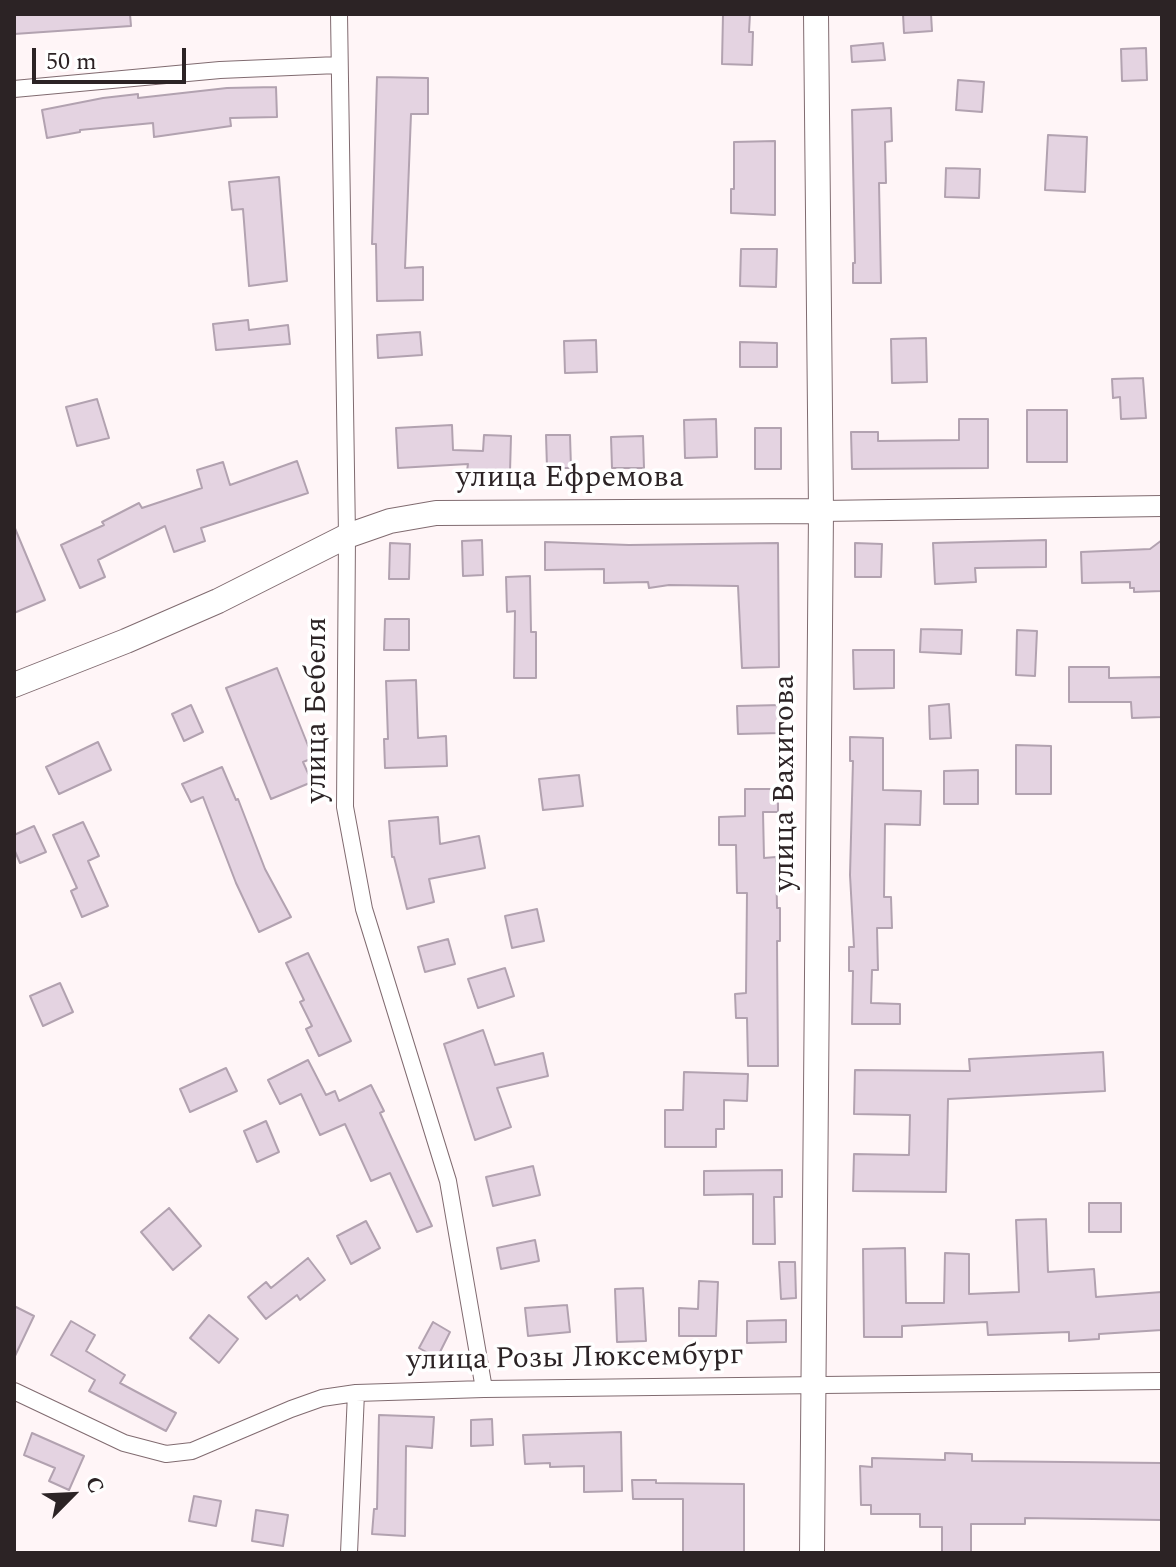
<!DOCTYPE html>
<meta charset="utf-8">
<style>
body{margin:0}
#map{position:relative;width:1176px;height:1567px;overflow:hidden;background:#fff5f7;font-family:Spectral,serif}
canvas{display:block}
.frame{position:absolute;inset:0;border:16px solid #2c2325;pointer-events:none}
.north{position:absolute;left:32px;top:1455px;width:80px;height:80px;-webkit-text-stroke:6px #fff;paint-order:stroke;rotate:66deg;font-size:22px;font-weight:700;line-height:32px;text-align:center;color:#2c2325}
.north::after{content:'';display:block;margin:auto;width:28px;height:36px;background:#2c2325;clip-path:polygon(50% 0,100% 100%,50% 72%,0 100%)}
.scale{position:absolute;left:32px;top:48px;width:154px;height:36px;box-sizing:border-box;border:4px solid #2c2325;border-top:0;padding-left:10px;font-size:24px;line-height:28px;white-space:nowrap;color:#2c2325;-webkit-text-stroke:6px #fff;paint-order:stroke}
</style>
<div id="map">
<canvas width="1176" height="1567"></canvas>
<div class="frame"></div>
<div class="north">С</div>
<div class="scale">50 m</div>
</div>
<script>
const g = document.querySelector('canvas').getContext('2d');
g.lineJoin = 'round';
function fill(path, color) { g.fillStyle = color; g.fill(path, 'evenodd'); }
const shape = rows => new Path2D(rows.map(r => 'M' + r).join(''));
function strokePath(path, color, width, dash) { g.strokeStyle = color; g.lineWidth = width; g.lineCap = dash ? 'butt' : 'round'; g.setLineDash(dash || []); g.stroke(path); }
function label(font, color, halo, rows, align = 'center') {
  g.font = font + ' Spectral,serif'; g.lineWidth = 7; g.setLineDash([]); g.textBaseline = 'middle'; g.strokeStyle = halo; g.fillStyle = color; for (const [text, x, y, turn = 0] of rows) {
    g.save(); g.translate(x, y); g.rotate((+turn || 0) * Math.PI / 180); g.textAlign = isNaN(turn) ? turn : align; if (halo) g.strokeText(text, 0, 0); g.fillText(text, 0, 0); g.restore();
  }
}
const building = shape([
 [14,14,130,14,131,26,14,34,14,14],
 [723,14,750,14,749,32,753,32,752,65,722,64,723,14],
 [903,14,931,14,932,31,904,33,903,14],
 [883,43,885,60,852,62,851,46,883,43],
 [1146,48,1147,80,1122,81,1121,49,1146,48],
 [377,77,428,78,428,114,411,114,405,268,423,267,423,300,377,301,376,244,372,244,377,77],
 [958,80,984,82,982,112,956,110,958,80],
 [276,87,277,117,230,118,231,126,154,137,153,123,80,130,80,132,47,138,42,110,103,98,138,94,138,98,227,88,276,87],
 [891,108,892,141,885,142,886,183,879,183,881,283,853,283,853,263,855,263,852,110,891,108],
 [1048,135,1087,137,1085,192,1045,190,1048,135],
 [775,141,775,215,731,213,731,189,734,189,734,142,775,141],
 [946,168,980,169,979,198,945,197,946,168],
 [279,177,287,281,249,286,243,209,232,210,229,182,279,177],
 [741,249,777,249,776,287,740,286,741,249],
 [248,320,249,330,288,325,290,344,216,350,213,324,248,320],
 [420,332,422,355,378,358,377,335,420,332],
 [926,338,927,382,892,383,891,339,926,338],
 [596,340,597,372,565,373,564,341,596,340],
 [740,342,777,343,777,367,740,367,740,342],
 [1143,378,1146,418,1121,419,1120,397,1113,398,1112,379,1143,378],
 [97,399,109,438,77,446,66,407,97,399],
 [1027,410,1067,410,1067,462,1027,462,1027,410],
 [716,419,717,457,685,458,684,420,716,419],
 [959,419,988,419,988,468,852,469,851,432,878,432,878,441,959,440,959,419],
 [452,425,453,450,483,451,484,435,511,436,510,472,467,471,468,464,398,468,396,428,452,425],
 [755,428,781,428,781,469,755,469,755,428],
 [546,435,570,435,571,468,547,468,546,435],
 [643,436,644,468,612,468,611,437,643,436],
 [297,461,308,493,201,528,205,541,174,552,165,526,98,560,105,577,80,588,61,545,104,525,102,522,139,503,142,508,202,488,197,470,223,462,230,485,297,461],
 [14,526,45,600,14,613,14,526],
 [482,540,483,575,463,576,462,541,482,540],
 [1046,540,1046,567,975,568,976,582,935,584,933,543,1046,540],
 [1162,540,1162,591,1134,592,1134,588,1130,588,1130,582,1082,583,1081,552,1150,549,1162,540],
 [545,542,629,545,778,543,779,667,742,668,738,586,669,585,649,588,648,582,604,583,604,569,545,570,545,542],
 [390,543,410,544,409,579,389,579,390,543],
 [855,543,882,544,881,577,855,577,855,543],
 [530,576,531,632,536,632,536,678,514,678,515,611,507,612,506,577,530,576],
 [385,619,409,619,409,650,384,650,385,619],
 [921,629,962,630,961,654,920,652,921,629],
 [1017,630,1037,631,1035,676,1016,675,1017,630],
 [853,650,894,650,894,688,854,689,853,650],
 [1069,667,1109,667,1109,678,1162,677,1162,717,1132,718,1131,702,1069,702,1069,667],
 [277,668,313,758,303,762,312,782,271,799,226,688,277,668],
 [416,680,418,738,446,736,447,766,385,768,384,739,388,739,386,681,416,680],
 [949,704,951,738,930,739,929,706,949,704],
 [191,705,203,732,184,741,172,714,191,705],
 [781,705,781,733,738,734,737,706,781,705],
 [850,737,883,738,883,790,921,791,920,825,885,824,884,897,891,897,892,928,877,928,878,970,872,970,871,1003,900,1004,900,1024,852,1024,853,971,849,971,849,947,854,947,850,875,853,761,850,761,850,737],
 [98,742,111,770,59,794,46,767,98,742],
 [1016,745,1051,746,1051,794,1016,794,1016,745],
 [222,767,236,800,238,799,265,869,291,917,259,932,236,883,203,797,191,802,182,784,222,767],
 [978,770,978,804,944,804,944,771,978,770],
 [579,775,583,806,543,810,539,779,579,775],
 [745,789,778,789,778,812,763,812,764,858,776,857,777,908,780,908,780,941,777,941,778,1066,748,1066,747,1018,736,1018,735,994,746,993,747,893,737,893,736,845,719,845,719,817,745,816,745,789],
 [438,817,440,844,479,836,485,868,429,879,434,902,407,909,394,857,392,857,389,821,438,817],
 [83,822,99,856,88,861,108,906,82,917,71,891,77,888,53,835,83,822],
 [34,826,46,852,20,863,14,849,14,835,34,826],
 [537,909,544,941,512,948,505,916,537,909],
 [448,939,455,964,425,972,418,947,448,939],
 [308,953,351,1041,319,1056,306,1029,312,1026,300,1002,304,1000,286,963,308,953],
 [505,968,514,996,478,1008,468,979,505,968],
 [60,983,73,1012,43,1026,30,996,60,983],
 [483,1030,495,1065,543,1053,548,1076,497,1088,511,1127,475,1140,444,1044,483,1030],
 [1103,1052,1105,1091,948,1099,946,1192,853,1191,854,1154,909,1155,910,1115,854,1114,855,1070,970,1071,969,1059,1103,1052],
 [308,1060,326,1095,335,1091,339,1101,371,1085,384,1111,380,1113,432,1226,417,1232,390,1173,371,1181,345,1124,320,1135,301,1094,280,1104,268,1080,308,1060],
 [226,1068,237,1091,190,1112,180,1089,226,1068],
 [684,1072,748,1074,747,1101,724,1100,724,1129,716,1129,716,1147,665,1147,665,1110,683,1110,684,1072],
 [266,1121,279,1152,257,1162,244,1131,266,1121],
 [533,1166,540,1195,493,1206,486,1177,533,1166],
 [782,1170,782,1197,774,1197,775,1244,753,1244,753,1194,704,1195,704,1171,782,1170],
 [1089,1203,1121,1203,1121,1232,1089,1232,1089,1203],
 [169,1208,201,1246,173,1270,141,1232,169,1208],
 [1046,1219,1048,1272,1094,1269,1096,1297,1162,1292,1162,1330,1099,1334,1099,1339,1069,1341,1069,1332,988,1335,987,1322,902,1326,902,1337,864,1337,863,1249,905,1248,906,1303,944,1303,945,1253,969,1254,969,1294,1019,1292,1016,1220,1046,1219],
 [366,1221,380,1248,351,1264,337,1236,366,1221],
 [535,1240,539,1261,501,1269,497,1248,535,1240],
 [308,1258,325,1280,300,1300,297,1295,266,1319,248,1297,266,1282,271,1288,308,1258],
 [779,1262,795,1262,796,1298,781,1299,779,1262],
 [699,1281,718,1282,716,1336,679,1336,679,1308,698,1309,699,1281],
 [643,1288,646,1341,617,1342,615,1289,643,1288],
 [567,1305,570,1332,528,1336,525,1308,567,1305],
 [14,1306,34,1316,14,1358,14,1306],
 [209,1315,238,1339,219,1363,190,1338,209,1315],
 [786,1320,786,1342,747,1343,747,1321,786,1320],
 [71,1321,95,1335,86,1351,125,1375,120,1383,176,1413,166,1431,89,1391,95,1380,51,1355,71,1321],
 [433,1322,450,1332,437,1358,419,1348,433,1322],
 [379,1415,434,1417,432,1448,406,1446,405,1536,372,1534,374,1509,377,1509,379,1415],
 [492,1419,493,1445,471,1446,471,1420,492,1419],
 [621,1432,622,1491,584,1492,584,1466,550,1467,550,1463,525,1464,523,1435,621,1432],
 [32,1433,84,1456,69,1490,49,1481,55,1468,24,1455,32,1433],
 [945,1453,972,1454,972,1461,1162,1463,1162,1520,1025,1518,1025,1524,971,1524,971,1553,942,1553,942,1527,920,1527,920,1514,871,1514,871,1505,861,1505,860,1466,872,1467,872,1458,945,1460,945,1453],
 [632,1480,656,1480,656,1483,744,1484,744,1553,683,1553,683,1499,633,1499,632,1480],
 [194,1496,221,1501,216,1526,189,1521,194,1496],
 [256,1510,288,1515,283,1546,252,1541,256,1510]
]);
const minor = shape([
 [339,14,347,536,345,807,364,909,448,1181,484,1389],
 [14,89,220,70,338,65],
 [14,1391,124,1443,166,1454,192,1451,291,1409,322,1398,356,1393,484,1389,1162,1381],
 [349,1553,356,1393]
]);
const tertiary = shape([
 [821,511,1162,506]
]);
const secondary = shape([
 [14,685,126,641,218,601,347,536,390,521,436,513,821,511],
 [812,1553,821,511,816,14]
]);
const streetNames = [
 ["улица Ефремова",570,480],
 ["улица Бебеля",319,710,-90],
 ["улица Вахитова",787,783,-90],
 ["улица Розы Люксембург",575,1360,-1]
];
fill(building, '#e4d3e1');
strokePath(building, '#b2a2b0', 2);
strokePath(minor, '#806b70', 18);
strokePath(tertiary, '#806b70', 22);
strokePath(secondary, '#806b70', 26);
strokePath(minor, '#fff', 16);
strokePath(tertiary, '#fff', 20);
strokePath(secondary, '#fff', 24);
label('30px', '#2c2325', '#fff', streetNames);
</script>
